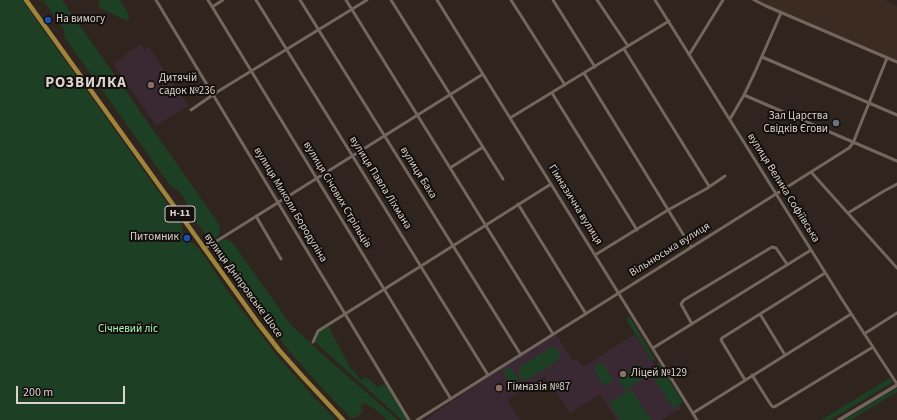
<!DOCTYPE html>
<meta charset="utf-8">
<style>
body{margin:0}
#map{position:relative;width:897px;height:420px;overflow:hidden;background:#30251e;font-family:"Source Sans 3",sans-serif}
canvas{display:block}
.scale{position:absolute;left:16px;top:386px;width:109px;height:18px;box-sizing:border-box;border:2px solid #dad3ce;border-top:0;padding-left:5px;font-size:12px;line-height:14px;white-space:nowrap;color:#dad3ce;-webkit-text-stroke:3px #140f0c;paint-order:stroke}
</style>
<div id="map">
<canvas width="897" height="420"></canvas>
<div class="scale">200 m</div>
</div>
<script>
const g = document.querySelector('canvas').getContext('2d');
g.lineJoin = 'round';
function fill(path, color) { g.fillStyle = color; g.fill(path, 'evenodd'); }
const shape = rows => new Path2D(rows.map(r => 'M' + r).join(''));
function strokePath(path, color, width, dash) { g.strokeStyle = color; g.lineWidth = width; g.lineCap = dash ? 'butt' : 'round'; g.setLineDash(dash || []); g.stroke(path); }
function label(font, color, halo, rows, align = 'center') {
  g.font = font + ' "Source Sans 3",sans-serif'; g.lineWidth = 4; g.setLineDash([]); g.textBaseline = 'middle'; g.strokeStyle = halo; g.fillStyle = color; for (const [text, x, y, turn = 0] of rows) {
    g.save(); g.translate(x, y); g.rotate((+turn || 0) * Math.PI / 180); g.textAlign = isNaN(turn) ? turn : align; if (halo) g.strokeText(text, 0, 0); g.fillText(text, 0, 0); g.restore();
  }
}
const built = shape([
 [754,0,885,0,897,6,897,62]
]);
const education = shape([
 [140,44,144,50,149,47,188,106,156,125,113,64],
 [556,334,573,361,577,359,583,367,635,334,681,408,661,420,617,420,600,394,570,413,545,376,507,400,520,420,425,420,489,376,522,354]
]);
const green = shape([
 [0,0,22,0,181,223,183,232,183,236,187,241,193,243,200,250,226,289,278,357,312,395,336,420,0,420],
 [38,0,62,0,219,224,220,232,219,235,216,238,211,239,208,238,189,212,185,201,185,199,177,189,175,189,169,184,65,38,64,35,65,31,43,0,40,1],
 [100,0,120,0,129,15,129,18,128,20,125,20,100,8,98,4],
 [226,239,230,241,233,243,290,324,323,355,398,420,387,420,375,409,364,403,360,408,364,410,357,417,353,418,350,417,310,375,286,347,265,321,217,251,216,245,219,242,222,240],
 [630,317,655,359,652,361,626,319],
 [328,326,350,367,361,380,366,377,378,387,387,383,407,416,406,420,402,420,314,341,318,331],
 [550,348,556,348,559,351,560,355,558,360,528,380,523,379,520,378,519,374,519,370,521,366],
 [598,364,601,364,604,365,611,376,612,381,609,384,606,385,603,384,595,372,595,367],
 [640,364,647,376,625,390,618,379],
 [659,364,683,402,673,408,649,371,655,368,655,366],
 [510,367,521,384,514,388,503,371],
 [890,378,893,382,830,420,821,420],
 [897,388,897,392,851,420,844,420],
 [631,389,651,420,620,420,609,403]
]);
const minor = shape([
 [156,0,409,420],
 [208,0,451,399],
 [256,0,488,375],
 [300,0,521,355],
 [346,0,553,334],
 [391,0,503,179],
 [437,0,697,420],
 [511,0,565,85],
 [553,0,595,67],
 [597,0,628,46],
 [655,0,843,301,897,384],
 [754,0,766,6,897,62],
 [212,7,223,0],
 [624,49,709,186],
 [689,55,723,0],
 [762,57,897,115],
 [584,73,691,247],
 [552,93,637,230],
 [744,95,897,161],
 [191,110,217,92,367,0],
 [510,118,669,21],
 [730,119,744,95,755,72,781,13],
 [450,168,483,147],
 [811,172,897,268],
 [518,204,586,314],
 [848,213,884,191,897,184],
 [256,216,281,259],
 [204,249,483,74],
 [595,255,668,210,706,189,725,176],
 [760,314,785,355],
 [692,324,681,304,684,300,772,247,776,248,787,264],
 [864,334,897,313],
 [313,342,318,331,551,184],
 [653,348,811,250],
 [752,375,771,405,773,407,776,406,873,347],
 [745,380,721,340,722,338,825,273],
 [693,413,851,314],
 [417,420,849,148,853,143,887,58]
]);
const tertiary = shape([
 [839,420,897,385]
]);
const primary = shape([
 [26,0,258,323,279,350,303,377,343,420]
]);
const markers = [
 [48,20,4,"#1a4fb4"],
 [151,85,4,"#8d6e63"],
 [836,123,4,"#6b7280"],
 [187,238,4,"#1a4fb4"],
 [623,374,4,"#8d6e63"],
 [499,388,4,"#8d6e63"]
];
const shields = [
 [180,214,30]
];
const shieldNames = [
 ["Н-11",180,214]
];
const poiNames = [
 ["На вимогу",56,20],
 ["Дитячій",159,79],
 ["садок №236",159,92],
 ["Зал Царства",828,117,"right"],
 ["Свідків Єгови",828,130,"right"],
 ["Питомник",179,238,"right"],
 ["Ліцей №129",631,374],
 ["Гімназія №87",507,388]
];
const streetNames = [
 ["вулиця Баха",418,173,58],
 ["вулиця Павла Ліхмана",380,183,58],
 ["вулиця Велика Софіївська",783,188,58],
 ["вулиця Січових Стрільців",337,195,59],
 ["вулиця Миколи Бородуліна",290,205,59],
 ["Гімназична вулиця",575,205,58],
 ["Вільнюська вулиця",670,250,-32],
 ["вулиця Дніпровське Шосе",243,286,54]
];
const parkNames = [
 ["Січневий ліс",128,330]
];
const districtNames = [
 ["РОЗВИЛКА",86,84]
];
fill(built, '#3b2b20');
fill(education, '#3a2933');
fill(green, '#1d4024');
strokePath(minor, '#72665d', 3);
strokePath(tertiary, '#72665d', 3.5);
strokePath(primary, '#9f853b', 4.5);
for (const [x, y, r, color] of markers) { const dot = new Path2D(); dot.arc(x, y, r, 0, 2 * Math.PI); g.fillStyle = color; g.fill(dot); strokePath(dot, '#140f0c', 1.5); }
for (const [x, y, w] of shields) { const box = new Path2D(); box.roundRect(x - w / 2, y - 8, w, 16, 3); g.fillStyle = '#140f0c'; g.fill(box); strokePath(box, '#dad3ce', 1); }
label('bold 10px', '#dad3ce', null, shieldNames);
label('11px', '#dad3ce', '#140f0c', poiNames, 'left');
label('11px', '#dad3ce', '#140f0c', streetNames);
label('11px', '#a9f7b6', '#140f0c', parkNames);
g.letterSpacing = '1px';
label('bold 15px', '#dad3ce', '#140f0c', districtNames);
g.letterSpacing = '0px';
</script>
